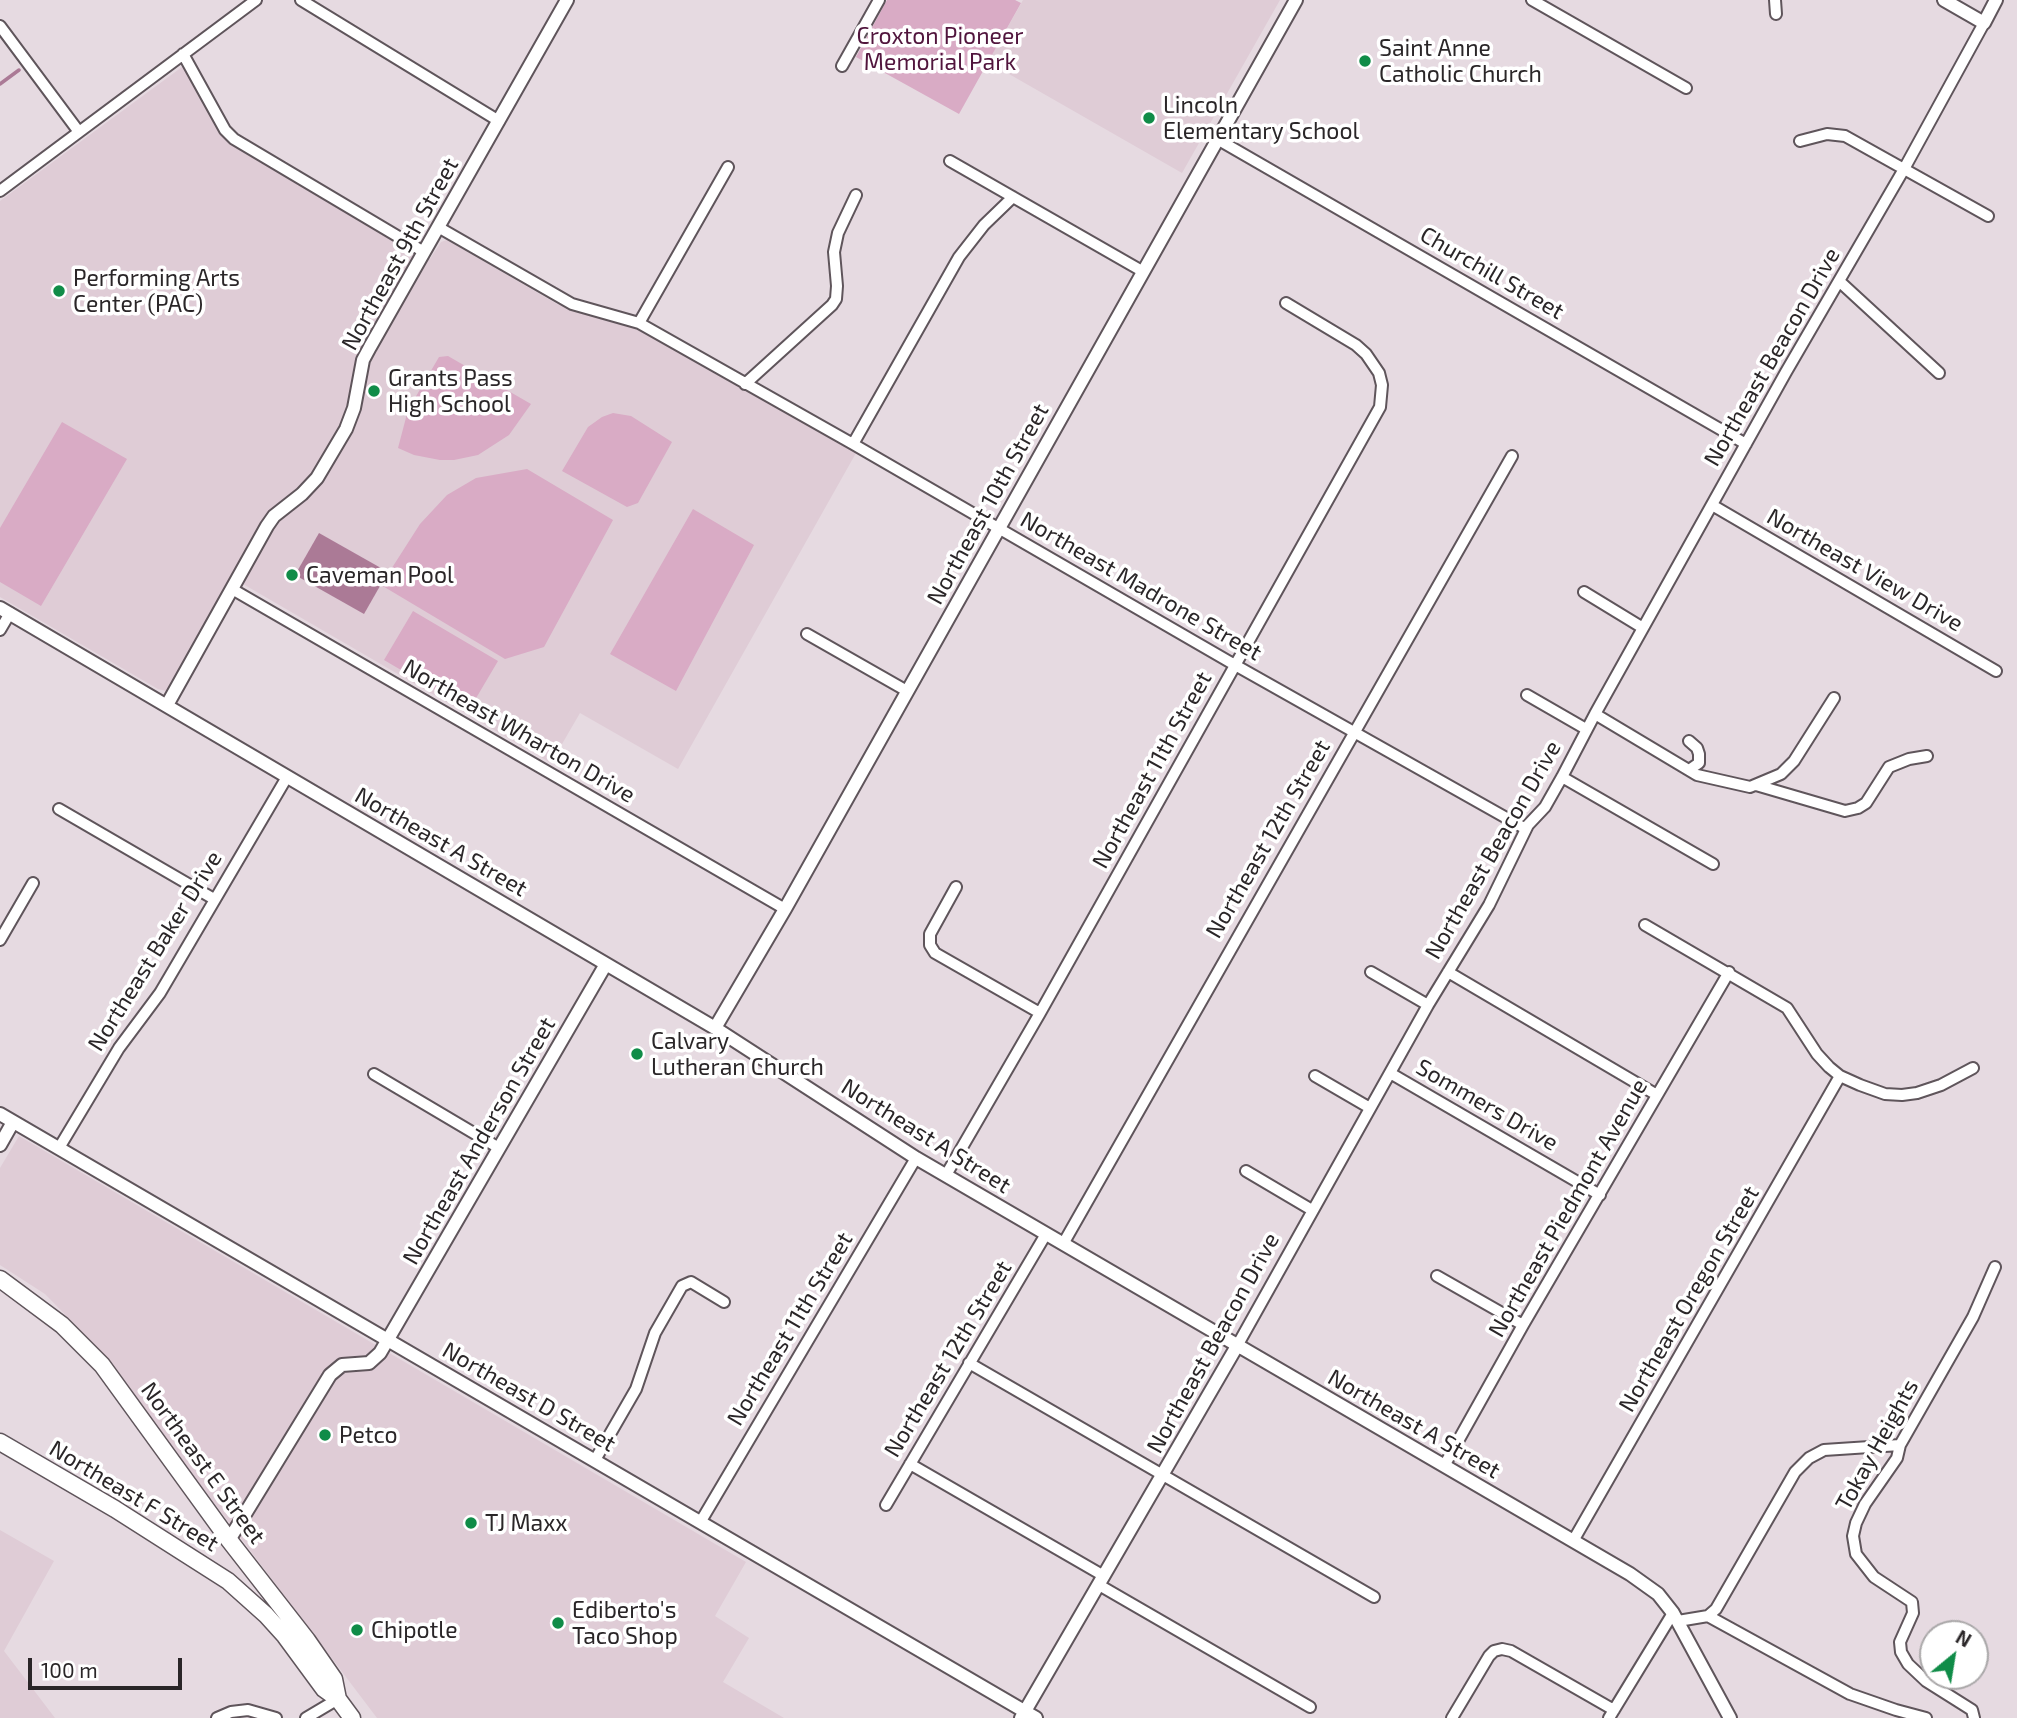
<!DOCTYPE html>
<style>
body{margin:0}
#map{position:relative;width:2017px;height:1718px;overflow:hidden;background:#e6dae1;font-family:"Exo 2",sans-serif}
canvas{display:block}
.north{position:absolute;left:1919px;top:1620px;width:70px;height:70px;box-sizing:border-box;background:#fff;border:2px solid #aaa8a9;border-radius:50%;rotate:30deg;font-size:19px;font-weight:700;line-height:28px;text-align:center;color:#2a2628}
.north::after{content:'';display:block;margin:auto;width:24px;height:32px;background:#108c48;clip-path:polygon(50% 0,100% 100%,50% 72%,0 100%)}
.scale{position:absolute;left:28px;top:1658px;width:154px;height:32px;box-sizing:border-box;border:4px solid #2a2628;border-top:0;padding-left:9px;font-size:21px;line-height:24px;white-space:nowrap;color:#2a2628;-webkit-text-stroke:5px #fff;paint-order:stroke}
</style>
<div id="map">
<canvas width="2017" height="1718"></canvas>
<div class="north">N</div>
<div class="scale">100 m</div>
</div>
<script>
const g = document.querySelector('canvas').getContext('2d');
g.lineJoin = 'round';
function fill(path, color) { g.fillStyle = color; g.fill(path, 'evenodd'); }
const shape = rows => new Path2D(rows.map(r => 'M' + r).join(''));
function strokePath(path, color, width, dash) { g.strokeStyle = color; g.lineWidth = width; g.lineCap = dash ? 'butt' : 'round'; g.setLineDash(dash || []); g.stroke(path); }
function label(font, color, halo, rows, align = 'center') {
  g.font = font + ' "Exo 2",sans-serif'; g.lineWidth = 7; g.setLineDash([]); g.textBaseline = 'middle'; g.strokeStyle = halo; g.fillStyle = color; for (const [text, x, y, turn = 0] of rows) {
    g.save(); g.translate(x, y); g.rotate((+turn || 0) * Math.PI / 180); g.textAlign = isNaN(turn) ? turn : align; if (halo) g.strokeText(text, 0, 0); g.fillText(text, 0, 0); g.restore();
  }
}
const built = shape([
 [1023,0,1280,0,1182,173,988,62],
 [182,67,187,68,221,131,430,259,441,242,447,240,557,304,640,330,856,453,678,769,580,713,551,763,231,577,170,688,166,691,158,689,0,597,0,201],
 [19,1136,746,1562,715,1616,749,1638,723,1682,784,1718,377,1718,93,1343,45,1294,0,1265,0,1168],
 [0,1530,54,1561,4,1651,55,1718,0,1718]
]);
const green = shape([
 [887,0,1015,0,1021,3,959,114,856,57],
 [448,356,531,404,509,435,478,455,454,460,440,460,414,455,398,448,408,410,439,357],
 [613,413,631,416,672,442,638,503,627,507,562,471,588,427,602,417],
 [62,422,127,459,41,606,0,582,0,528],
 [527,469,613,520,544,647,505,659,381,585,420,524,447,495,476,478],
 [693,509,754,545,676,691,610,654],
 [413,611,498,661,469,710,384,660]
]);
const water = shape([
 [319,533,388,572,364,614,295,575]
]);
const stream = shape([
 [0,84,19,70]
]);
const minor = shape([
 [301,0,499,121],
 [1532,0,1686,88],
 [1775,0,1776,14],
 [0,26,79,132],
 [183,54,225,130,234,139,424,252],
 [842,66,879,0],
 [1217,139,1746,444],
 [1800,141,1827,134,1845,136,1988,216],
 [950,161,1142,271],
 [0,191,256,0],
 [438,227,572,304,639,323,853,444,1235,665,1526,829],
 [1839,281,1939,373],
 [639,323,728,167],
 [745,384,832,305,836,299,837,286,834,252,838,233,856,195],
 [853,444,959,257,984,225,1013,197],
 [1712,505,1996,671],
 [232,589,785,909],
 [1584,592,1643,628],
 [0,630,10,613],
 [807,634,907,691],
 [1527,695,1586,729],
 [1595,714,1697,775,1750,787,1781,774,1794,761,1834,698],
 [1689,741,1697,748,1699,754,1699,763,1689,770],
 [1562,777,1713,864],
 [1756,785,1845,811,1858,808,1866,803,1889,767,1909,759,1927,756],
 [59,809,214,899],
 [956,887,930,934,930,945,935,953,1040,1013],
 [1645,925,1787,1008,1817,1054,1829,1067,1840,1076,1860,1085,1885,1094,1902,1095,1917,1093,1941,1085,1973,1068],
 [0,940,33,883],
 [1371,972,1428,1005],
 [1448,972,1657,1095],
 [1390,1073,1600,1195],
 [374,1074,499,1148],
 [1315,1076,1370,1108],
 [59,1148,119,1048,160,993,287,777],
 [1246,1171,1312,1210],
 [946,1175,1040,1013,1380,407,1382,385,1379,373,1366,354,1356,345,1286,303],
 [1063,1244,1512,456],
 [1437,1276,1523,1325],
 [1237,1346,1428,1005,1489,905,1528,825,1545,807,1562,777,1595,714,1786,372,1904,169,1984,23],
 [969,1363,1374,1597],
 [595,1460,636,1389,655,1333,682,1286,691,1282,724,1302],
 [910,1464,1104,1576],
 [1444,1466,1523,1325,1729,972],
 [886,1505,1046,1234],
 [701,1521,916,1158],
 [1573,1541,1840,1076],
 [1099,1585,1310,1707],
 [1708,1616,1850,1694,1896,1710,1926,1718],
 [1678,1621,1708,1616,1716,1609,1795,1472,1809,1458,1824,1450,1900,1445],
 [217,1718,231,1712,248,1710,276,1718],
 [306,1718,338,1699],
 [1452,1718,1489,1656,1494,1651,1502,1649,1511,1651,1614,1710],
 [1609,1718,1673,1613],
 [1974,1718,1972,1710,1926,1681,1908,1664,1901,1652,1900,1642,1913,1613,1912,1602,1874,1577,1856,1554,1853,1536,1856,1523,1865,1504,1897,1458,1900,1445,1973,1317,1995,1267]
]);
const tertiary = shape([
 [1944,0,1984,23,1996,0],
 [0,608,715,1028,916,1158,1630,1574,1658,1594,1673,1613,1730,1718],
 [167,705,267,526,274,516,302,494,317,478,346,429,354,408,363,360,370,347,567,0],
 [715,1028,785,909,1296,0],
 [0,1114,1036,1718],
 [0,1145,13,1122],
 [229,1540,330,1375,342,1365,369,1363,380,1353,606,964],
 [1021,1718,1237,1346]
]);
const primary = shape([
 [0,1279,62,1325,102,1365,229,1540,307,1640,334,1679,338,1699],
 [0,1442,115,1509,228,1581,266,1615,285,1636,324,1689,338,1699,352,1718]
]);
const markers = [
 [1365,61,7,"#108c48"],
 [1149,118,7,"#108c48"],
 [59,291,7,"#108c48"],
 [374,391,7,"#108c48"],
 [292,575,7,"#108c48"],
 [637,1054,7,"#108c48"],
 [325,1435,7,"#108c48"],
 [471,1523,7,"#108c48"],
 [558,1623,7,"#108c48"],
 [357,1630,7,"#108c48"]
];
const parkNames = [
 ["Croxton Pioneer",940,36],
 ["Memorial Park",940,62]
];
const poiNames = [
 ["Saint Anne",1379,48],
 ["Catholic Church",1379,74],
 ["Lincoln",1163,105],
 ["Elementary School",1163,131],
 ["Performing Arts",73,278],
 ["Center (PAC)",73,304],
 ["Grants Pass",388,378],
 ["High School",388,404],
 ["Caveman Pool",306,575],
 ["Calvary",651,1041],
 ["Lutheran Church",651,1067],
 ["Petco",339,1435],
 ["TJ Maxx",485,1523],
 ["Ediberto's",572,1610],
 ["Taco Shop",572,1636],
 ["Chipotle",371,1630]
];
const streetNames = [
 ["Northeast 9th Street",400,254,-61],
 ["Churchill Street",1492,273,30],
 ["Northeast Beacon Drive",1772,357,-60],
 ["Northeast 10th Street",988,504,-61],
 ["Northeast View Drive",1865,570,30],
 ["Northeast Madrone Street",1141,586,30],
 ["Northeast Wharton Drive",519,731,30],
 ["Northeast 11th Street",1152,770,-61],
 ["Northeast 12th Street",1268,839,-60],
 ["Northeast A Street",441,842,30],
 ["Northeast Beacon Drive",1493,850,-60],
 ["Northeast Baker Drive",155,951,-58],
 ["Sommers Drive",1487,1105,30],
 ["Northeast A Street",926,1136,32],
 ["Northeast Anderson Street",479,1141,-60],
 ["Northeast Piedmont Avenue",1568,1208,-60],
 ["Northeast Oregon Street",1689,1299,-60],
 ["Northeast 11th Street",790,1329,-59],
 ["Northeast Beacon Drive",1213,1343,-61],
 ["Northeast 12th Street",948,1359,-59],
 ["Northeast D Street",529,1397,30],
 ["Northeast A Street",1414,1424,30],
 ["Tokay Heights",1877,1445,-61],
 ["Northeast E Street",203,1463,54],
 ["Northeast F Street",134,1496,31]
];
fill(built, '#dfccd6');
fill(green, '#d9abc5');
fill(water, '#ab7a96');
strokePath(stream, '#ab7a96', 3.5);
strokePath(minor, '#5f555b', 14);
strokePath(tertiary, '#5f555b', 16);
strokePath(primary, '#5f555b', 19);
strokePath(minor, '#fff', 10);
strokePath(tertiary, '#fff', 12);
strokePath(primary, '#fff', 16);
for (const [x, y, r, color] of markers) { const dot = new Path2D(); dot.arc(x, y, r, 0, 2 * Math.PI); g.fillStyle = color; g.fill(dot); strokePath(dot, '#fff', 2.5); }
label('23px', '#51153d', '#fff', parkNames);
label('23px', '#2a2628', '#fff', poiNames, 'left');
label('23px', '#2a2628', '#fff', streetNames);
</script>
